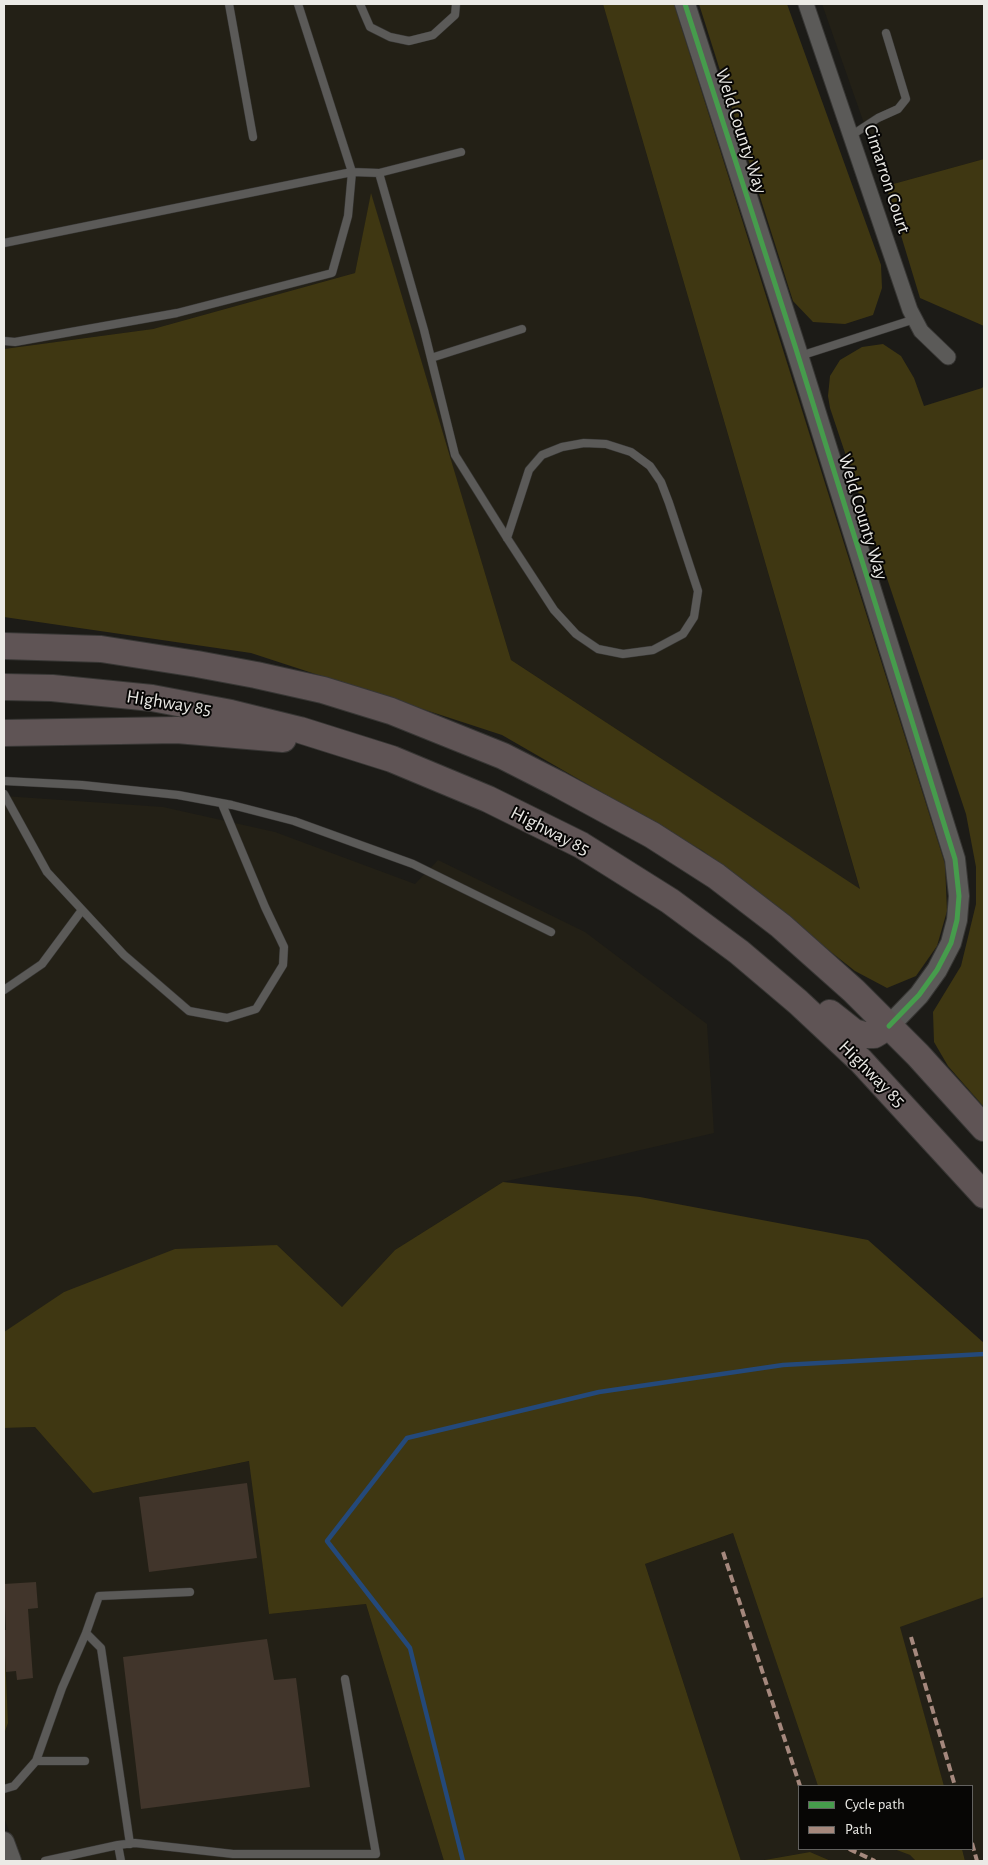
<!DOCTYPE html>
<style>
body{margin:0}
#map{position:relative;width:988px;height:1865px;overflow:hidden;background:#1c1b17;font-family:"Alegreya Sans",sans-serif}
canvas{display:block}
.frame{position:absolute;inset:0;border:5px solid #ebeae6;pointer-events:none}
.legend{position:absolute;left:798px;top:1785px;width:175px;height:65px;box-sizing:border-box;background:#070605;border:1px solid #62615f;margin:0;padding:6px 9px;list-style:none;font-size:15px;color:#ebeae6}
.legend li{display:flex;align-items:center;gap:10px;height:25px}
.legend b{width:25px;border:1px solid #62615f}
</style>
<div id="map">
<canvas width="988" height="1865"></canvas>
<div class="frame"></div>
<ul class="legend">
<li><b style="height:6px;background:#469c4c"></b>Cycle path</li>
<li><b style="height:6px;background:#a5887d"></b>Path</li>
</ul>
</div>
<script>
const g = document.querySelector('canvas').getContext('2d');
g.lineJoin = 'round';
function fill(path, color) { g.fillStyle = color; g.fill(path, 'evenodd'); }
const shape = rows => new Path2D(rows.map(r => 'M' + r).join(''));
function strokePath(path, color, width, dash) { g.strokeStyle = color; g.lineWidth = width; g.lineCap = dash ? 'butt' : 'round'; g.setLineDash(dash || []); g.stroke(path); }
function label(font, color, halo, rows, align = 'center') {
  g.font = font + ' "Alegreya Sans",sans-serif'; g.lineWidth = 4; g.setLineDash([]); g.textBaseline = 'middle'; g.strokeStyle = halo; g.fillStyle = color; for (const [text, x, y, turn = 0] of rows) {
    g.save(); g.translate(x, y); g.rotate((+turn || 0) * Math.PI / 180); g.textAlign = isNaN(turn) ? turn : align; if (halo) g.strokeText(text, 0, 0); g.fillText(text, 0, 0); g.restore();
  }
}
const built = shape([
 [4,4,603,4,860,890,511,660,371,195,355,273,153,329,4,349],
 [822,4,984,4,984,159,886,186],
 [4,796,163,807,275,832,415,884,438,860,585,932,707,1024,714,1133,503,1182,395,1250,342,1307,277,1245,64,1292,4,1332],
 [35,1427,93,1493,250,1461,269,1614,366,1604,444,1861,21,1861,4,1818,4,1734,8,1723,4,1649,4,1428],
 [733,1533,818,1786,799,1786,799,1849,894,1849,910,1855,916,1861,831,1861,810,1852,759,1861,741,1861,645,1564],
 [984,1597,984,1861,965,1861,962,1849,972,1849,972,1786,944,1786,899,1627]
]);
const green = shape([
 [603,4,674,4,945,864,947,911,937,946,916,976,887,988,855,971,703,851,502,735,251,653,4,617,4,349,153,329,355,273,371,193,511,660,860,889],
 [699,4,787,4,881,265,882,288,873,315,845,324,813,322,793,301],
 [984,159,984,326,920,298,886,186],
 [883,344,901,356,914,378,924,406,982,388,984,386,984,1107,948,1066,934,1042,933,1012,961,966,976,904,976,867,966,814,830,408,828,396,830,376,840,360,862,347],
 [503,1182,640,1197,868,1240,984,1343,984,1597,900,1627,944,1786,818,1786,733,1533,645,1564,741,1861,444,1861,366,1604,269,1614,249,1461,93,1493,35,1427,4,1428,4,1332,64,1292,175,1249,277,1245,342,1307,395,1250],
 [4,1632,8,1723,4,1734],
 [894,1849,962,1849,965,1861,916,1861,910,1855],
 [810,1852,831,1861,759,1861]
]);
const stream = shape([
 [463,1861,410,1648,327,1541,407,1438,599,1392,783,1365,984,1354]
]);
const building = shape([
 [247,1483,257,1558,149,1572,139,1497],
 [36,1582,38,1608,28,1609,33,1678,17,1680,16,1671,6,1672,4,1640,4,1630,6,1630,4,1584],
 [267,1639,274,1680,296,1678,310,1787,141,1809,123,1657]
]);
const service = shape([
 [229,4,253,137],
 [360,4,370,27,390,37,409,41,433,35,455,15,456,4],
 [852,135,878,118,898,109,906,99,886,33],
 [379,173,461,152],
 [4,243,352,172,379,173,424,330,455,455,507,538,554,610,576,634,598,649,623,654,653,650,683,634,694,617,698,591,669,503,661,482,650,466,631,452,606,444,584,443,562,447,542,455,529,470,507,538],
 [4,341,15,342,177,313,332,273,348,216,352,172,298,4],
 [800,356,915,319],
 [431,358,522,329],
 [4,781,82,785,178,795,232,805,294,821,413,864,551,932],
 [4,794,47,872,124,955,189,1011,227,1018,256,1009,283,965,284,947,265,907,222,804],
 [4,990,42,964,82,910],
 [86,1633,99,1596,190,1592],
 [36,1761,85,1761],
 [4,1789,14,1786,36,1761,62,1688,86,1633,101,1648,130,1844],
 [118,1845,135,1843,233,1854,376,1854,345,1679],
 [45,1861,118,1845,121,1861]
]);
const minor = shape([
 [806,4,910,310,921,331,948,357]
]);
const tertiary = shape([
 [685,4,796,349,955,859,959,896,957,920,951,943,937,970,919,995,889,1026],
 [4,1842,11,1861]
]);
const trunk = shape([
 [4,646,101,649,197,664,256,675,323,690,391,711,503,756,558,784,652,835,716,876,781,926,854,991,918,1055,984,1128],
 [4,687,52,688,152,698,231,713,300,730,392,759,488,799,581,845,670,901,739,952,798,1002,861,1061,984,1195],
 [4,733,177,730,283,739],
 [830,1013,854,1032,864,1035,874,1035,889,1026]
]);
const quiet = shape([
 [723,1552,800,1786],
 [911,1637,955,1786],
 [972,1843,977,1861],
 [849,1849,875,1861]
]);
const cycleway = shape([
 [685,4,796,349,955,859,959,896,957,920,951,943,937,970,919,995,889,1026]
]);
const streetNames = [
 ["Weld County Way",741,131,72],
 ["Cimarron Court",887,179,72],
 ["Weld County Way",863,517,73],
 ["Highway 85",169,703,9],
 ["Highway 85",550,831,27],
 ["Highway 85",872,1074,45]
];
fill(built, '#232016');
fill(green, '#3f3712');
strokePath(stream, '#24497a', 4.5);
fill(building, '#41352b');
strokePath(service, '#373634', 9);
strokePath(minor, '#373634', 17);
strokePath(tertiary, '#373634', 22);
strokePath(trunk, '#373634', 28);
strokePath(service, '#5b5a58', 8);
strokePath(minor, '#5b5a58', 15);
strokePath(tertiary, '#5b5a58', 20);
strokePath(trunk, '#5f5455', 26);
strokePath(quiet, '#a5887d', 4, [8, 4]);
strokePath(cycleway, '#469c4c', 5);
label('19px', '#ebeae6', '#070605', streetNames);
</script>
